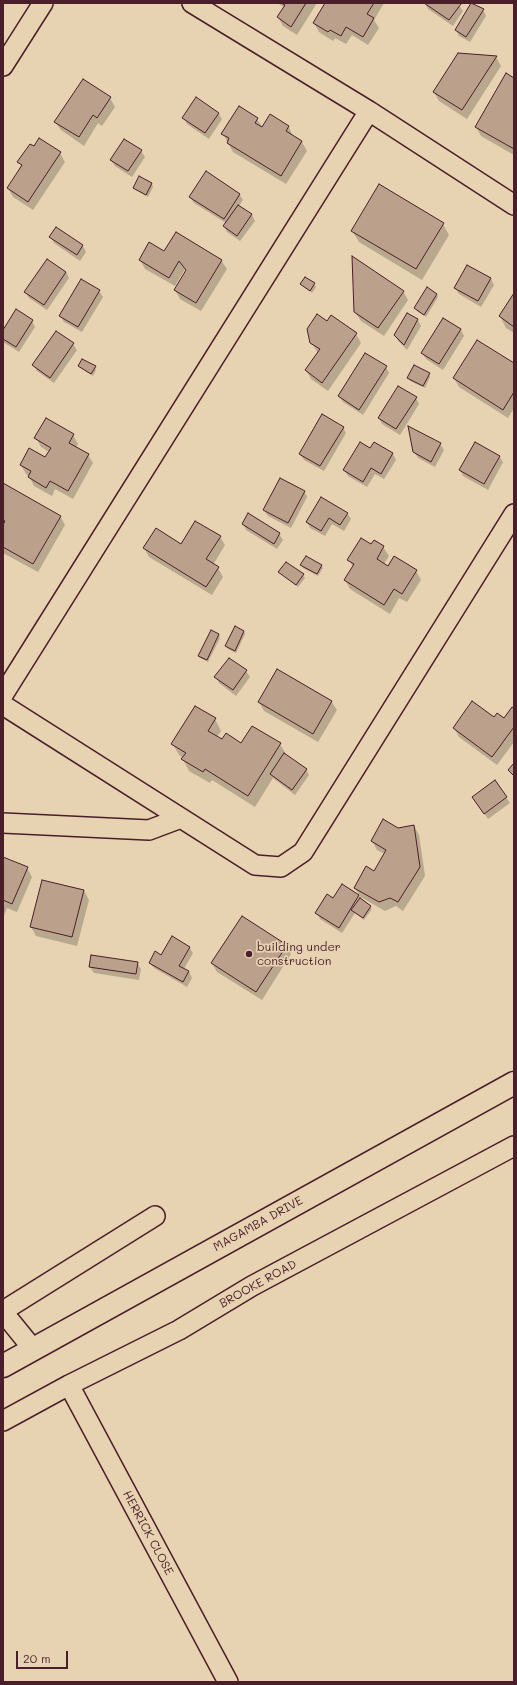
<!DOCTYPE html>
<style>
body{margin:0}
#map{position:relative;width:517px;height:1685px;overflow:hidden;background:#e7d2b1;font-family:Mali,sans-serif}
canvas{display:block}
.frame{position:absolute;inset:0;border:4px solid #4a1f2b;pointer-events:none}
.scale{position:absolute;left:16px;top:1651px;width:52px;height:18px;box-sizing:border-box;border:2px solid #4a1f2b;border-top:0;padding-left:5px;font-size:12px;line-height:14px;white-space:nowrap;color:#4a1f2b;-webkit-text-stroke:3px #e7d2b1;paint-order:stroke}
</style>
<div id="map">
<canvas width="517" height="1685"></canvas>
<div class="frame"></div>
<div class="scale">20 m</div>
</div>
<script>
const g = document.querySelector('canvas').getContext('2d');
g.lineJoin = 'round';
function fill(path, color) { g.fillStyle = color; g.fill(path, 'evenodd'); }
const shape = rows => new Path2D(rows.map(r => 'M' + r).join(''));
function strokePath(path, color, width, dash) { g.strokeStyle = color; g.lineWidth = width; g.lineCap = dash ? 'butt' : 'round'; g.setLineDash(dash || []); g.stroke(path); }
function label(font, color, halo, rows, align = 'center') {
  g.font = font + ' Mali,sans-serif'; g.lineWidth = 3.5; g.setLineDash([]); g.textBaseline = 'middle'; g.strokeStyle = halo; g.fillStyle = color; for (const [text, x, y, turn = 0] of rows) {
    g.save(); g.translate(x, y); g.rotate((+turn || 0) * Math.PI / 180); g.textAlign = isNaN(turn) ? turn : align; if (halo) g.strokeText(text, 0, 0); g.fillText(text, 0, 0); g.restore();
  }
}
const shadow = shape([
 [277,3,317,3,297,35,283,26,278,17,284,7],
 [326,3,384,3,374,20,379,28,368,45,352,35,346,44,335,38,333,41,319,32,314,23],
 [425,3,457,3,463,11,453,26,428,9],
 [472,3,483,10,486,16,470,42,459,36,456,30],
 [496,57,501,66,467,119,439,101,434,92],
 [514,79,514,155,481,136,476,127],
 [110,98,115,107,102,126,98,123,84,146,61,130,55,122],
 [218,113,222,119,209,139,187,124,184,118],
 [257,119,263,128,289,127,293,137,302,142,307,151,286,184,233,152,223,134],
 [141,151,145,157,132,177,115,166,111,160],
 [60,153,65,162,33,210,13,197,8,188,22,167,19,162],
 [139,178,152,184,153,187,148,197,136,190,134,188],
 [239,194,243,200,239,206,252,215,255,221,240,241,227,232,224,226,226,223,194,203,190,197],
 [443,224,449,235,422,280,359,242,352,231],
 [56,229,83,246,86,252,80,261,54,243,51,237],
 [165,252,221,260,227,269,201,311,180,299,175,290,187,271,185,269,175,286,145,269,140,260],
 [66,272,69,278,47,310,29,298,25,292],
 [491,279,494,285,481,307,459,294,455,288],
 [301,284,314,284,316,287,312,293],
 [99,291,103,297,82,332,64,322,60,316],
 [403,291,408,300,384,336,361,321,355,312],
 [437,295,438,297,426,317,417,311,415,308],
 [514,295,514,333,506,328,500,316],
 [407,314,418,320,421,326,407,350,398,341,395,335],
 [444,320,461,330,464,336,443,370,426,359,422,353],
 [32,321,35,327,19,352,3,342,3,332],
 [327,322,356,334,361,343,328,391,311,379,306,370,318,353,311,342],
 [73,344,77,350,54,383,37,371,33,365],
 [514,364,514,408,508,418,459,387,454,378],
 [79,366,95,367,96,370,93,376,81,368],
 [386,367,389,373,363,415,343,402,339,396],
 [429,374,430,377,425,388,410,381,408,378],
 [416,398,419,404,400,435,382,424,379,418],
 [343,427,346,433,324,471,304,460,300,454],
 [409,428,440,444,444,450,435,467,418,458,414,452],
 [73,435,78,444,76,448,88,455,93,463,73,499,55,489,52,496,34,486,29,476,26,474,21,465,46,458,49,452,41,447,36,438],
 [374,443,393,454,396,460,384,479,375,474,367,487,348,476,344,470,370,449],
 [499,456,503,462,488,490,463,476,460,470],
 [3,484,60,516,65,525,38,572,3,553],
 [304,491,307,497,291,528,268,516,264,510],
 [347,513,351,519,344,531,332,524,325,536,310,528,307,522],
 [243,524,279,534,283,540,277,549,246,530],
 [220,537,225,545,213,565,218,568,223,577,212,595,149,557,144,548,181,545],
 [374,541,383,547,389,556,384,564,389,567,416,571,421,580,407,602,399,598,390,614,350,589,345,580,353,567,349,560,372,546],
 [301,565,321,565,323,568,318,576,303,568],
 [279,572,303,575,305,578,298,587],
 [211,631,219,635,220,638,208,662,200,658,199,656],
 [244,631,245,634,236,653,228,649,226,646],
 [246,671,250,677,236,696,219,683,216,677],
 [331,701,337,710,318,742,264,711,259,702],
 [514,710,514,742,497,765,459,737,454,728,494,718,504,719],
 [215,719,221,731,217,737,222,741,242,744,280,744,287,756,306,769,309,775,295,795,273,778,255,807,212,780,210,783,189,771,183,759,183,758,179,755,173,744],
 [495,782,510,803,488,819,477,803],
 [414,826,419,835,425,876,403,911,396,906,385,911,359,896,372,909,364,920,355,913,342,933,320,919,317,913,333,899,342,885,360,896,355,888,375,872,385,854,377,850,372,841,398,829],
 [3,858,27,868,32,877,17,912,7,908,3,918],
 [43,881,84,891,89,900,77,946,36,936,31,927],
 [286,946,291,954,262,1000,217,972,212,963],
 [189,947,193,953,184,969,189,972,192,978,187,987,154,968,150,963,162,956],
 [92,956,137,963,141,969,139,980,94,973,90,967]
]);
const building = shape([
 [281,3,306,3,291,27,277,17,285,5,281,3],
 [325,3,374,3,367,14,374,18,363,37,346,27,341,36,330,30,328,32,313,23,325,3],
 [424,3,459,3,461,4,449,20,424,3],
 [471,3,484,9,466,37,455,30,471,3],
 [458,53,497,56,462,110,433,92,458,53],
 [506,73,514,78,514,149,475,127,506,73],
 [83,79,111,97,97,118,93,115,79,137,54,122,83,79],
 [196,97,219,113,205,133,182,118,196,97],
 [239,106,258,118,255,123,262,127,270,114,289,126,286,131,302,141,281,176,227,143,229,138,221,134,239,106],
 [39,138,61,152,28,202,7,188,22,165,17,162,30,144,34,146,39,138],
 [124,139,142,150,128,171,110,160,124,139],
 [206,171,240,194,224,219,189,197,206,171],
 [139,176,152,183,146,195,133,188,139,176],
 [379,184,444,223,416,269,351,231,379,184],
 [238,205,252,214,237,236,223,226,238,205],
 [56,227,83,245,77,255,49,237,56,227],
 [176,232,222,260,196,303,174,290,186,270,179,261,169,278,139,260,149,242,164,251,176,232],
 [352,256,404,291,378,328,354,312,352,256],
 [47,259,66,272,44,305,24,292,47,259],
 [467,265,491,278,478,301,454,288,467,265],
 [305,277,315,283,310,291,300,284,305,277],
 [81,279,100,290,78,327,59,316,81,279],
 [427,287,437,294,424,315,414,308,427,287],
 [514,293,514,327,499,316,514,293],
 [16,309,33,320,16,347,3,339,3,330,16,309],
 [407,313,418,319,404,345,394,335,407,313],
 [317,314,327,321,331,315,357,333,322,383,305,370,320,349,310,343,307,329,317,314],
 [443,318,461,329,439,364,421,353,443,318],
 [56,331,74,343,50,378,32,365,56,331],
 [477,340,514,363,514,392,503,410,453,378,477,340],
 [365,353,387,366,359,410,338,396,365,353],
 [82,359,96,366,91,374,78,366,82,359],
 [414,365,430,373,423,386,407,378,414,365],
 [398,386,417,397,396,429,378,418,398,386],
 [322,414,344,427,320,466,299,454,322,414],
 [46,418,74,434,69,443,89,454,68,491,50,481,46,488,28,477,31,471,20,465,29,448,45,457,51,448,34,438,46,418],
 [408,426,441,443,431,462,413,452,408,426],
 [360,442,370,448,374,442,393,453,381,474,371,468,363,482,343,470,360,442],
 [475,442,500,456,484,484,459,470,475,442],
 [280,478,305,491,288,523,263,510,280,478],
 [3,483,61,516,33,564,3,547,3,525,5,521,3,520,3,483],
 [321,497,348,513,340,525,329,518,321,531,306,522,321,497],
 [248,513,280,533,274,544,242,524,248,513],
 [195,521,221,536,206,559,219,567,206,587,143,548,156,528,181,544,195,521],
 [361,538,371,544,374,540,384,546,377,559,388,566,394,556,417,570,402,594,394,589,384,605,344,580,354,564,347,560,361,538],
 [306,556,322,565,317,574,300,565,306,556],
 [286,562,304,574,296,585,278,572,286,562],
 [235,626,244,631,235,651,225,646,235,626],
 [211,630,219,634,207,660,198,656,211,630],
 [229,658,247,670,233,690,214,677,229,658],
 [277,669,332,701,313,734,258,702,277,669],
 [472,701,494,717,497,713,504,718,512,707,514,708,514,727,492,757,453,728,472,701],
 [195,706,216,718,208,731,222,739,226,733,241,743,252,726,281,743,248,796,205,769,203,772,181,759,186,753,171,744,195,706],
 [284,753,307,769,292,790,270,774,284,753],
 [514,763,514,776,508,770,514,763],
 [495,780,507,797,484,814,472,797,495,780],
 [383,819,398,828,414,825,420,867,398,902,390,898,379,902,354,888,366,866,374,871,386,850,371,841,383,819],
 [3,857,28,867,12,904,3,900,3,857],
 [42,880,84,890,72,937,30,927,42,880],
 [342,884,359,895,339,928,315,913,327,894,333,898,342,884],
 [360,898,371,906,363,918,351,910,360,898],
 [242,916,287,945,256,992,211,963,242,916],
 [172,936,190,947,179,966,189,971,183,982,149,963,155,951,161,955,172,936],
 [91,955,138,962,136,974,89,967,91,955]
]);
const street = shape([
 [192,3,369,111,514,205],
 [3,66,43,3],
 [3,695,369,111],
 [3,705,255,865,281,867,303,852,514,514],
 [3,823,149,830,181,818],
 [3,1311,155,1216],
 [3,1312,33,1349],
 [69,1385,228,1682],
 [3,1421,69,1385,179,1330,252,1286,514,1146]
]);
const secondary = shape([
 [3,1366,514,1083]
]);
const markers = [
 [249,954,4,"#4a1f2b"]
];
const poiNames = [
 ["building under",257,947],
 ["construction",257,961]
];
const streetNames = [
 ["MAGAMBA DRIVE",258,1224,-29],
 ["BROOKE ROAD",258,1284,-29],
 ["HERRICK CLOSE",148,1533,62]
];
fill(shadow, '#0003');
fill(building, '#bba08c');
strokePath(building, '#4a1f2b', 1);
strokePath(street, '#4a1f2b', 22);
strokePath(secondary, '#4a1f2b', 25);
strokePath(street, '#e7d2b1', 19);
strokePath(secondary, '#e7d2b1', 22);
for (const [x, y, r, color] of markers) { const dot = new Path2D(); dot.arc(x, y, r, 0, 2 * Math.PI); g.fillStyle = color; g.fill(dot); strokePath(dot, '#e7d2b1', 1.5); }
label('12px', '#4a1f2b', '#e7d2b1', poiNames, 'left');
label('12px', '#4a1f2b', '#e7d2b1', streetNames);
</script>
